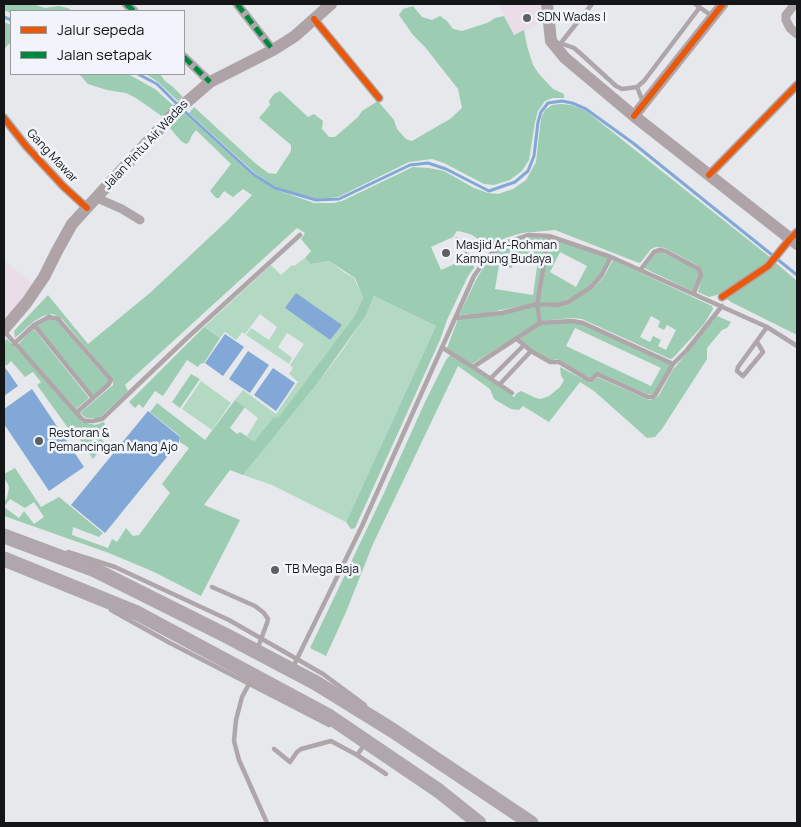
<!DOCTYPE html>
<style>
body{margin:0}
#map{position:relative;width:801px;height:827px;overflow:hidden;background:#e6e8ec;font-family:Manrope,sans-serif}
canvas{display:block}
.frame{position:absolute;inset:0;border:5px solid #141517;pointer-events:none}
.legend{position:absolute;left:10px;top:10px;width:175px;height:65px;box-sizing:border-box;background:#f1f5fb;border:1px solid #999ba0;margin:0;padding:6px 9px;list-style:none;font-size:15px;color:#141517}
.legend li{display:flex;align-items:center;gap:10px;height:25px}
.legend b{width:25px;border:1px solid #999ba0}
</style>
<div id="map">
<canvas width="801" height="827"></canvas>
<div class="frame"></div>
<ul class="legend">
<li><b style="height:6px;background:#e8590c"></b>Jalur sepeda</li>
<li><b style="height:6px;background:#00873e"></b>Jalan setapak</li>
</ul>
</div>
<script>
const g = document.querySelector('canvas').getContext('2d');
g.lineJoin = 'round';
function fill(path, color) { g.fillStyle = color; g.fill(path, 'evenodd'); }
const shape = rows => new Path2D(rows.map(r => 'M' + r).join(''));
function strokePath(path, color, width, dash) { g.strokeStyle = color; g.lineWidth = width; g.lineCap = dash ? 'butt' : 'round'; g.setLineDash(dash || []); g.stroke(path); }
function label(font, color, halo, rows, align = 'center') {
  g.font = font + ' Manrope,sans-serif'; g.lineWidth = 5; g.setLineDash([]); g.textBaseline = 'middle'; g.strokeStyle = halo; g.fillStyle = color; for (const [text, x, y, turn = 0] of rows) {
    g.save(); g.translate(x, y); g.rotate((+turn || 0) * Math.PI / 180); g.textAlign = isNaN(turn) ? turn : align; if (halo) g.strokeText(text, 0, 0); g.fillText(text, 0, 0); g.restore();
  }
}
const education = shape([
 [498,4,547,4,549,20,514,35],
 [4,260,34,285,4,325]
]);
const green = shape([
 [305,258,312,264,329,261,345,273,354,278,363,298,355,315,279,418,273,418,254,441,247,436,258,418,235,400,243,390,276,414,298,382,289,374,293,368,290,365,304,344,287,333,278,347,292,358,289,364,246,335,251,328,269,340,277,327,260,314,245,334,242,332,236,340,225,332,220,338,204,327,271,265,281,275,292,265,294,266],
 [285,308,341,325,330,340],
 [374,296,436,326,346,522,272,485,243,475,316,385,342,351,365,317],
 [201,381,231,403,212,430,182,409]
]);
const forest = shape([
 [4,4,33,4,45,8,58,6,68,8,72,11,11,11,11,13,4,10],
 [413,6,422,17,432,20,440,16,447,21,453,29,462,31,487,23,495,18,504,16,514,35,524,30,527,46,533,65,539,74,553,89,564,94,564,98,553,98,545,101,538,111,535,122,529,160,522,171,510,180,494,185,484,184,444,163,432,159,409,162,338,197,317,199,276,187,255,173,189,113,194,107,255,163,268,173,276,174,291,151,291,145,259,118,270,105,269,101,274,94,280,91,308,117,314,114,323,121,322,129,329,137,335,137,358,117,362,111,378,101,394,120,397,129,406,139,412,141,450,119,462,108,458,89,425,47,413,35,399,15,403,9],
 [4,22,11,25,11,42,4,49],
 [79,74,128,74,155,89,174,106,163,117,136,98,126,93,107,90,88,84],
 [146,74,160,74,165,81,173,87,183,97,178,101,158,82],
 [561,104,571,105,586,111,771,258,759,270,717,295,709,297,698,292,702,277,697,265,665,248,656,247,651,249,641,262,639,263,555,230,522,233,505,238,492,248,472,235,463,232,457,231,453,237,431,247,441,270,463,260,474,266,474,268,468,276,447,320,440,340,355,528,351,529,346,522,436,326,374,296,365,317,316,385,243,475,230,470,204,505,240,520,201,596,154,572,109,553,4,516,4,502,7,498,9,488,8,484,4,479,4,474,15,468,41,507,59,497,103,533,99,537,73,527,72,535,108,548,112,539,117,542,126,528,133,536,139,535,170,493,162,484,189,448,180,442,180,436,150,412,157,403,205,440,235,400,245,407,230,428,237,434,240,432,254,441,273,418,279,417,355,315,363,298,355,278,329,261,311,264,305,258,311,251,301,239,305,233,297,228,125,385,128,391,99,418,86,418,80,413,113,385,113,380,63,320,53,314,43,316,33,322,15,338,14,331,48,295,88,344,151,292,228,220,252,195,243,189,233,197,224,191,219,198,216,198,210,191,231,164,196,130,192,135,189,142,186,144,181,141,169,127,175,118,184,113,251,174,274,189,314,203,334,203,342,201,413,167,429,168,444,171,474,188,488,193,498,194,513,189,526,180,536,162,541,118,545,110,552,105],
 [10,499,25,508,34,502,44,517,34,524,24,511,19,518,4,507],
 [530,237,548,238,535,303,487,313,459,315,477,278,487,262,493,255,508,244],
 [514,256,538,260,533,295,495,289,499,265,512,268],
 [551,238,609,258,599,276,589,286,567,300,557,304,539,302],
 [560,252,587,266,576,287,550,272],
 [661,252,696,268,700,275,694,292,644,268,655,254],
 [613,260,712,306,713,309,704,324,673,358,670,359,582,319,572,318,542,321,539,306,557,307,569,303,593,288,603,278],
 [651,316,660,321,658,327,664,330,667,325,676,330,666,350,658,346,661,340,653,336,650,342,640,337],
 [776,263,797,281,797,335,731,302,727,299],
 [536,305,539,323,472,364,447,348,458,319,501,315],
 [717,316,731,322,727,328,722,330,707,348,707,359,662,429,655,437,647,438,594,391,580,382,549,422,523,406,519,410,511,409,494,399,490,389,458,366,373,544,346,612,326,656,310,648,384,493,425,402,446,360,450,355,487,377,514,397,517,393,521,391,536,398,541,399,549,396,560,387,564,380,561,376,560,367,590,383,597,377,649,400,654,399,659,395,672,371],
 [49,319,57,321,108,380,109,382,106,385,93,395,37,326],
 [570,322,583,324,671,365,653,395,647,394,597,372,590,378,557,359,551,361,532,350,520,339,540,325],
 [575,328,661,368,651,386,566,346],
 [204,327,220,338,204,363,200,364,198,367,187,360,163,396,155,391,143,408,139,404,135,408,129,402],
 [33,328,89,398,76,409,18,345],
 [7,339,35,368,82,422,95,425,104,422,105,424,97,435,105,443,93,459,79,438,76,439,37,385,41,382,33,372,25,377,11,361,6,366,4,363,4,342],
 [191,374,200,379,180,408,172,402]
]);
const water = shape([
 [296,293,342,325,330,340,285,308],
 [225,334,244,347,223,376,205,363],
 [248,351,269,365,250,393,229,379],
 [4,366,18,386,4,396],
 [273,368,295,383,276,411,254,395],
 [32,389,84,467,49,491,4,424,4,409],
 [148,411,180,437,179,442,105,533,71,505]
]);
const stream = shape([
 [4,17,11,20],
 [138,74,157,84,178,105],
 [182,109,253,174,275,188,316,200,339,199,410,165,428,163,446,169,489,191,515,182,528,171,534,156,538,122,541,112,548,103,562,101,572,103,586,109,633,143,797,275]
]);
const service = shape([
 [695,4,712,16],
 [560,43,574,48,581,54,616,86,622,89,637,87,644,81,700,7],
 [560,44,592,4],
 [637,87,643,102],
 [457,239,464,253,482,265],
 [641,269,654,252,660,250,665,251,699,269,701,275,694,293],
 [456,318,502,313,537,304,557,305,568,302,591,287,601,276,611,257],
 [540,323,537,304,549,236],
 [34,325,93,398],
 [4,331,81,418,85,421,93,421,102,419,187,338,300,235],
 [517,339,531,351,550,362,559,362,589,380,591,380,597,374,648,397,653,397,655,395,673,364],
 [757,342,763,352,743,376,737,371,738,367,767,327],
 [14,344,34,325,49,317,58,319,111,380,108,385,76,413],
 [443,348,473,367,540,323,572,321,583,323,673,364,687,350,722,306],
 [473,367,512,393],
 [491,378,524,345],
 [500,384,531,351],
 [68,552,115,567,229,620,323,674,365,705],
 [212,587,255,606,264,613,268,619,267,623,257,650],
 [111,610,170,643,329,725],
 [293,667,362,526,474,276,489,255,508,242,529,235,549,236,611,257,767,327,797,346],
 [250,682,242,697,236,720,234,741,239,760,267,823],
 [274,749,290,762,297,752,301,749,331,741,357,755,365,744],
 [357,755,386,774]
]);
const minor = shape([
 [126,4,134,11],
 [237,4,273,50],
 [795,4,786,15,786,20,790,28,797,34],
 [314,19,379,98],
 [184,57,210,82],
 [4,118,26,146,63,186,87,208],
 [709,175,797,85],
 [97,198,122,209,140,220],
 [722,297,768,266,790,239,797,232]
]);
const tertiary = shape([
 [634,116,723,4]
]);
const secondary = shape([
 [547,4,551,41,565,58,634,116,797,244],
 [4,329,27,302,44,277,57,251,72,224,174,113,210,82,273,50,295,36,331,4]
]);
const primary = shape([
 [4,536,95,570,227,636,316,683,392,730,531,823],
 [4,559,137,613,327,715,439,791,479,823]
]);
const quiet = shape([
 [126,4,134,11],
 [237,4,273,50],
 [184,57,210,82]
]);
const cycleway = shape([
 [314,19,379,98],
 [634,116,723,4],
 [4,118,26,146,63,186,87,208],
 [709,175,797,85],
 [722,297,768,266,790,239,797,232]
]);
const markers = [
 [527,18,5,"#5e5f62"],
 [446,253,5,"#5e5f62"],
 [39,441,5,"#5e5f62"],
 [275,570,5,"#5e5f62"]
];
const poiNames = [
 ["SDN Wadas I",537,18],
 ["Masjid Ar-Rohman",456,246],
 ["Kampung Budaya",456,260],
 ["Restoran &",49,434],
 ["Pemancingan Mang Ajo",49,448],
 ["TB Mega Baja",285,570]
];
const streetNames = [
 ["Jalan Pintu Air Wadas",146,145,-47],
 ["Gang Mawar",52,156,47]
];
fill(education, '#e9dee8');
fill(green, '#b3d9c3');
fill(forest, '#9ccdb2');
fill(water, '#82a8d7');
strokePath(stream, '#82a8d7', 3);
strokePath(service, '#afa6aa', 4.5);
strokePath(minor, '#afa6aa', 9);
strokePath(tertiary, '#afa6aa', 11);
strokePath(secondary, '#aea4a8', 12);
strokePath(primary, '#b0a7ac', 15);
strokePath(quiet, '#00873e', 5, [10, 5]);
strokePath(cycleway, '#e8590c', 6);
for (const [x, y, r, color] of markers) { const dot = new Path2D(); dot.arc(x, y, r, 0, 2 * Math.PI); g.fillStyle = color; g.fill(dot); strokePath(dot, '#f1f5fb', 2); }
label('12px', '#141517', '#f1f5fb', poiNames, 'left');
label('12px', '#141517', '#f1f5fb', streetNames);
</script>
